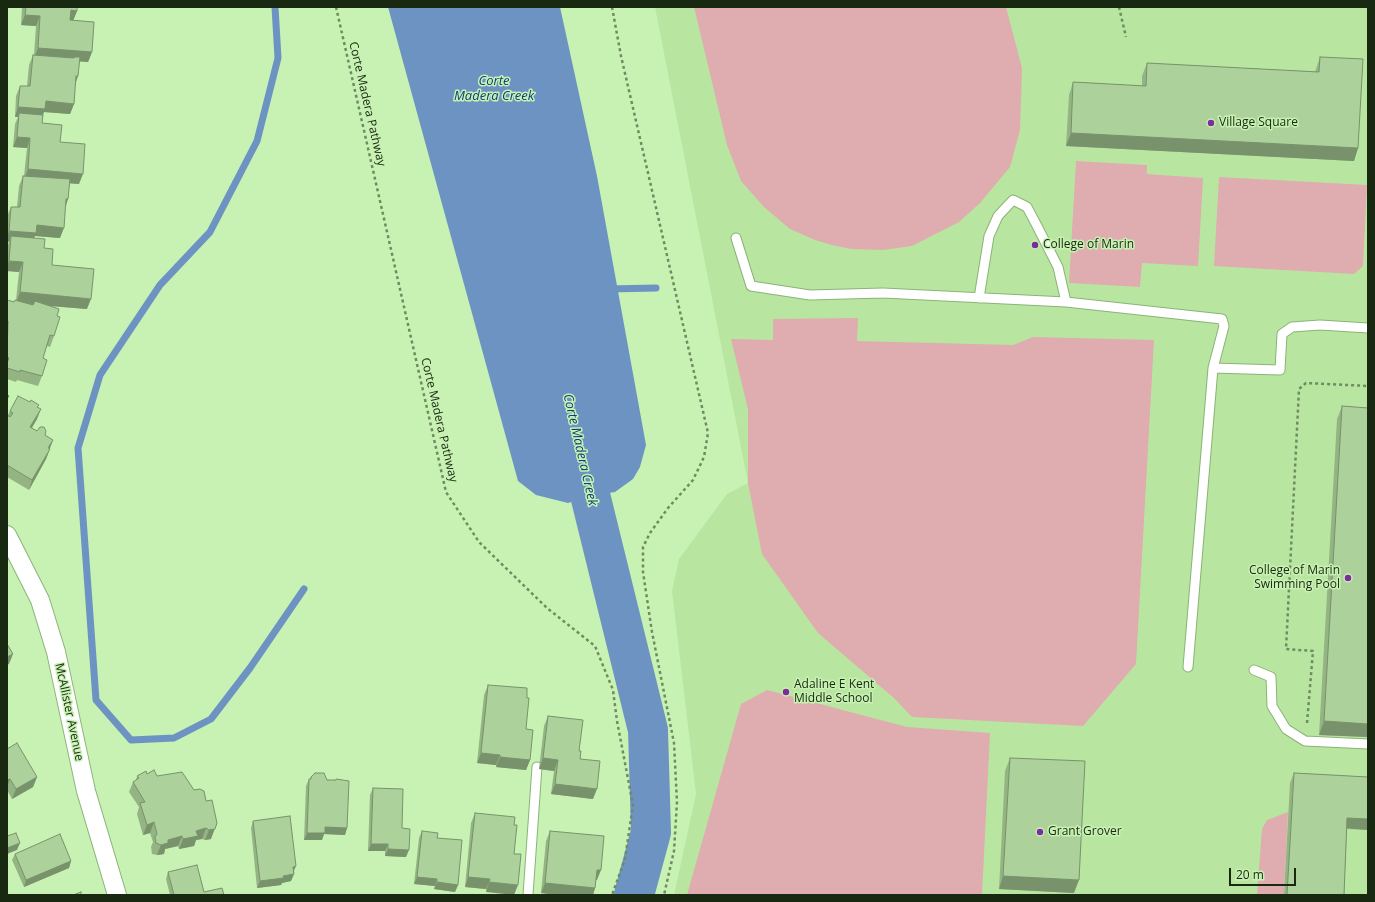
<!DOCTYPE html>
<style>
body{margin:0}
#map{position:relative;width:1375px;height:902px;overflow:hidden;background:#c8f2b3;font-family:"Open Sans",sans-serif}
canvas{display:block}
.frame{position:absolute;inset:0;border:8px solid #192810;pointer-events:none}
.scale{position:absolute;left:1229px;top:868px;width:67px;height:18px;box-sizing:border-box;border:2px solid #192810;border-top:0;padding-left:5px;font-size:12px;line-height:14px;white-space:nowrap;color:#192810;-webkit-text-stroke:3px #c8f2b3;paint-order:stroke}
</style>
<div id="map">
<canvas width="1375" height="902"></canvas>
<div class="frame"></div>
<div class="scale">20 m</div>
</div>
<script>
const g = document.querySelector('canvas').getContext('2d');
g.lineJoin = 'round';
function fill(path, color) { g.fillStyle = color; g.fill(path, 'evenodd'); }
const shape = rows => new Path2D(rows.map(r => 'M' + r).join(''));
function strokePath(path, color, width, dash) { g.strokeStyle = color; g.lineWidth = width; g.lineCap = dash ? 'butt' : 'round'; g.setLineDash(dash || []); g.stroke(path); }
function label(font, color, halo, rows, align = 'center') {
  g.font = font + ' "Open Sans",sans-serif'; g.lineWidth = 3; g.setLineDash([]); g.textBaseline = 'middle'; g.strokeStyle = halo; g.fillStyle = color; for (const [text, x, y, turn = 0] of rows) {
    g.save(); g.translate(x, y); g.rotate((+turn || 0) * Math.PI / 180); g.textAlign = isNaN(turn) ? turn : align; if (halo) g.strokeText(text, 0, 0); g.fillText(text, 0, 0); g.restore();
  }
}
const built = shape([
 [655,7,1368,7,1368,895,674,895,696,794,672,591,679,559,727,494,748,483]
]);
const green = shape([
 [694,7,1006,7,1022,68,1020,130,1010,167,980,203,959,222,912,246,883,250,851,249,832,245,815,240,790,229,764,207,741,181,727,145],
 [1076,161,1147,165,1147,174,1203,178,1198,266,1142,263,1140,287,1069,283],
 [1219,177,1367,185,1363,266,1354,274,1214,266],
 [858,318,857,341,1013,345,1033,337,1154,340,1136,664,1083,726,912,717,894,698,818,633,762,554,748,483,748,409,731,339,773,340,773,319],
 [767,690,907,727,990,733,982,895,687,895,741,704],
 [1288,812,1284,895,1257,895,1262,829,1267,820]
]);
const water = shape([
 [388,7,560,7,597,176,646,445,640,467,633,479,615,492,590,496,568,503,536,495,518,481]
]);
const stream = shape([
 [275,7,278,58,257,141,210,232,160,285,100,375,78,448,96,700,131,740,174,738,211,719,250,668,304,589],
 [608,289,656,288]
]);
const river = shape([
 [577,442,648,730,651,832,634,895]
]);
const path = shape([
 [336,7,446,492,479,542,547,608,595,646,613,690,617,721,633,805,625,859,612,895],
 [612,7,621,56,708,433,704,457,693,480,668,508,650,533,643,547,643,572,652,632,674,743,677,802,674,851,664,895],
 [1119,7,1126,37],
 [1307,723,1313,651,1286,649,1299,389,1306,383,1368,386]
]);
const lane = shape([
 [736,238,751,286,810,295,883,293,1066,302,1222,319,1224,326,1213,368,1188,667],
 [979,298,989,236,998,216,1013,200,1027,207,1036,224,1058,267,1066,302],
 [1213,368,1280,370,1282,334,1292,327,1320,325,1368,328],
 [1254,670,1271,677,1272,706,1286,729,1305,741,1368,744],
 [528,895,537,767]
]);
const street = shape([
 [7,535,40,600,56,652,86,791,117,895]
]);
const wall = shape([
 [22,7,77,7,77,11,73,20,92,52,88,62,79,61,78,76,75,85,74,104,70,114,44,112,42,116,42,123,60,142,79,184,69,183,60,238,35,236,34,238,44,248,52,265,87,309,48,306,57,316,54,336,50,347,47,346,43,358,42,376,38,386,17,380,16,382,7,379,7,300,14,302,16,300,19,272,7,271,7,247,9,242,7,241,7,216,11,207,17,207,19,186,23,176,24,176,27,148,13,147,15,124,18,117,15,117,16,96,20,86,27,86,29,65,33,55,34,55,36,26,21,25],
 [1320,57,1358,148,1354,161,1066,146,1069,95,1073,82,1142,86,1142,76,1147,63,1315,72],
 [1342,406,1368,737,1319,735,1337,419],
 [38,407,37,419,32,428,53,440,46,459,29,490,7,477,7,415,8,415,10,411],
 [488,685,527,698,526,729,530,760,526,770,496,767,496,765,477,763,484,695],
 [548,716,579,751,580,759,593,799,551,794,554,771,539,769,544,726],
 [7,749,37,777,33,787,12,799,7,790],
 [1010,758,1074,893,999,889,1005,771],
 [1294,773,1368,777,1368,830,1347,829,1344,895,1284,895,1290,783],
 [147,774,157,776,194,790,200,789,211,839,205,840,202,839,196,840,194,846,179,849,178,846,165,849,164,854,157,855,152,854,151,847,153,842,150,833,143,835,137,814,139,807,129,792,133,782,136,780,137,776],
 [311,777,347,828,345,835,324,834,322,840,304,840,306,786,309,779,310,779],
 [373,788,402,828,406,857,385,856,385,851,368,851,370,795],
 [475,813,514,825,486,892,486,889,465,887,471,823],
 [253,821,294,872,294,874,291,881,282,883,281,885,257,888,251,828],
 [422,831,437,838,458,885,455,892,434,889,435,886,414,884,419,838],
 [550,831,597,880,596,880,595,888,593,895,557,895,541,893,546,841],
 [15,854,71,861,69,868,24,887,12,860],
 [168,872,204,892,224,895,170,895,166,879]
]);
const shadedWall = shape([
 [71,10,77,11,73,21,67,21],
 [25,15,40,16,36,26,21,25],
 [38,48,92,52,88,62,73,61,74,57,73,61,34,58],
 [76,76,78,76,74,87],
 [46,101,74,104,70,114,44,112,42,119,19,113,18,117,15,117,18,107],
 [1071,133,1358,148,1354,161,1066,146],
 [17,137,30,138,27,148,13,147],
 [28,169,83,174,79,184,24,180],
 [66,199,68,199,65,209],
 [37,225,64,228,60,238,35,236,32,243,11,236,9,242,7,241,7,237,9,231],
 [9,261,23,262,19,272,7,271,7,265],
 [20,292,91,299,87,309,16,303],
 [41,409,37,419,26,437,30,427],
 [53,440,49,450,48,448],
 [50,449,46,459,29,490,32,480],
 [13,654,9,664,7,665,7,657],
 [1324,721,1368,724,1368,737,1319,735],
 [481,753,500,755,496,765,477,763],
 [500,757,530,760,526,770,496,767],
 [543,758,558,760,554,771,539,769],
 [37,777,33,787,12,799,16,789],
 [10,779,7,787,7,780],
 [555,784,597,789,593,799,551,794],
 [1347,818,1368,819,1368,830,1344,828],
 [154,822,150,833,143,835,147,825],
 [217,823,211,839,205,840,209,830],
 [325,827,347,828,345,835,324,834,322,840,304,840,307,833],
 [206,828,202,839,196,840,194,846,179,849,183,839,196,831],
 [182,836,178,846,165,849,164,854,157,855,161,845,168,840],
 [20,843,17,850,7,854,7,848],
 [371,844,388,844,385,851,368,851],
 [388,849,409,850,406,857,385,856],
 [71,861,69,868,24,887,26,880],
 [296,866,293,873,293,867],
 [597,870,601,870,597,880,593,880],
 [294,874,291,881,282,883,281,885,257,888,260,881,283,876],
 [1003,876,1079,880,1074,893,999,889],
 [417,877,437,879,435,886,414,884],
 [468,877,490,879,486,889,465,887],
 [437,882,458,885,455,892,434,889],
 [489,882,518,885,514,895,486,892],
 [545,883,595,888,593,895,557,895,541,893]
]);
const building = shape([
 [26,7,77,7,77,11,71,10,70,20,94,22,92,52,38,48,40,16,25,15,26,7],
 [33,55,74,58,74,57,80,57,78,76,76,76,74,104,46,101,45,109,18,107,20,86,30,86,33,55],
 [1320,57,1363,59,1358,148,1071,133,1073,82,1146,86,1147,63,1319,72,1320,57],
 [19,113,43,115,42,123,62,125,60,142,85,144,83,174,28,169,30,138,17,137,19,113],
 [23,176,70,179,68,199,66,199,64,228,37,225,36,233,9,231,11,207,20,207,23,176],
 [11,236,45,239,44,248,53,249,52,265,94,269,91,299,20,292,23,262,9,261,11,236],
 [7,300,14,302,15,300,33,305,35,301,59,309,57,316,60,317,54,336,50,335,43,358,47,360,42,376,20,370,20,372,7,368,7,363,9,358,7,357,8,321,7,321,7,300],
 [7,394,9,396,7,399,7,394],
 [18,396,30,402,31,400,39,405,37,407,41,409,30,427,37,431,40,427,44,427,46,431,45,435,53,440,48,448,50,449,32,480,7,465,7,415,10,417,13,413,10,411,18,396],
 [1342,406,1368,408,1368,724,1324,721,1342,406],
 [7,644,13,654,7,657,7,644],
 [488,685,527,688,527,698,529,698,526,729,533,730,530,760,500,757,500,755,481,753,488,685],
 [548,716,583,720,579,751,581,751,580,759,600,761,597,789,555,784,558,760,543,758,548,716],
 [17,743,37,777,16,789,10,779,7,780,7,749,17,743],
 [1010,758,1085,761,1079,880,1003,876,1010,758],
 [154,770,157,776,182,772,194,790,200,789,204,791,206,801,212,800,217,823,215,829,209,830,206,828,196,831,198,836,183,839,182,836,168,840,168,843,161,845,156,843,155,837,157,834,154,822,147,825,140,803,145,802,133,782,139,778,137,776,146,771,147,774,154,770],
 [315,773,324,773,327,780,336,780,336,779,349,781,347,828,325,827,325,833,307,833,309,779,311,779,311,777,315,773],
 [1294,773,1368,777,1368,819,1347,818,1344,895,1287,895,1294,773],
 [373,788,403,789,402,828,410,829,409,850,388,849,388,844,371,844,373,788],
 [475,813,515,817,514,825,517,825,514,854,521,854,518,885,489,882,490,879,468,877,475,813],
 [290,816,296,866,293,867,294,874,283,876,284,878,260,881,253,821,290,816],
 [422,831,438,833,437,838,462,840,458,885,437,882,437,879,417,877,422,831],
 [550,831,604,836,601,870,597,870,595,888,545,883,550,831],
 [16,833,20,843,7,848,7,836,16,833],
 [60,834,71,861,26,880,15,854,60,834],
 [197,865,204,892,222,888,224,895,174,895,168,872,197,865],
 [81,892,81,895,73,895,81,892]
]);
const markers = [
 [1211,123,4,"#7e2c9c"],
 [1035,245,4,"#7e2c9c"],
 [1348,578,4,"#7e2c9c"],
 [786,692,4,"#7e2c9c"],
 [1040,832,4,"#7e2c9c"]
];
const streetNames = [
 ["Corte Madera Pathway",367,104,77],
 ["Corte Madera Pathway",439,420,77],
 ["McAllister Avenue",69,712,78]
];
const poiNames = [
 ["Village Square",1219,123],
 ["College of Marin",1043,245],
 ["College of Marin",1340,571,"right"],
 ["Swimming Pool",1340,585,"right"],
 ["Adaline E Kent",794,685],
 ["Middle School",794,699],
 ["Grant Grover",1048,832]
];
const waterNames = [
 ["Corte",494,81],
 ["Madera Creek",494,96],
 ["Corte Madera Creek",580,450,77]
];
fill(built, '#b8e6a1');
fill(green, '#dfacaf');
fill(water, '#6d93c3');
strokePath(stream, '#6d93c3', 7);
strokePath(river, '#6d93c3', 40);
strokePath(lane, '#8bb377', 11);
strokePath(street, '#8bb377', 20);
strokePath(path, '#6f8b60', 2.5, [3, 3]);
strokePath(lane, '#fff', 9);
strokePath(street, '#fff', 18);
fill(wall, '#94b484');
fill(shadedWall, '#78926c');
fill(building, '#acd19a');
strokePath(building, '#78926c', 1);
for (const [x, y, r, color] of markers) { const dot = new Path2D(); dot.arc(x, y, r, 0, 2 * Math.PI); g.fillStyle = color; g.fill(dot); strokePath(dot, '#c8f2b3', 1.5); }
label('12px', '#192810', '#c8f2b3', streetNames);
label('12px', '#192810', '#c8f2b3', poiNames, 'left');
label('italic 13px', '#093e79', '#c8f2b3', waterNames);
</script>
